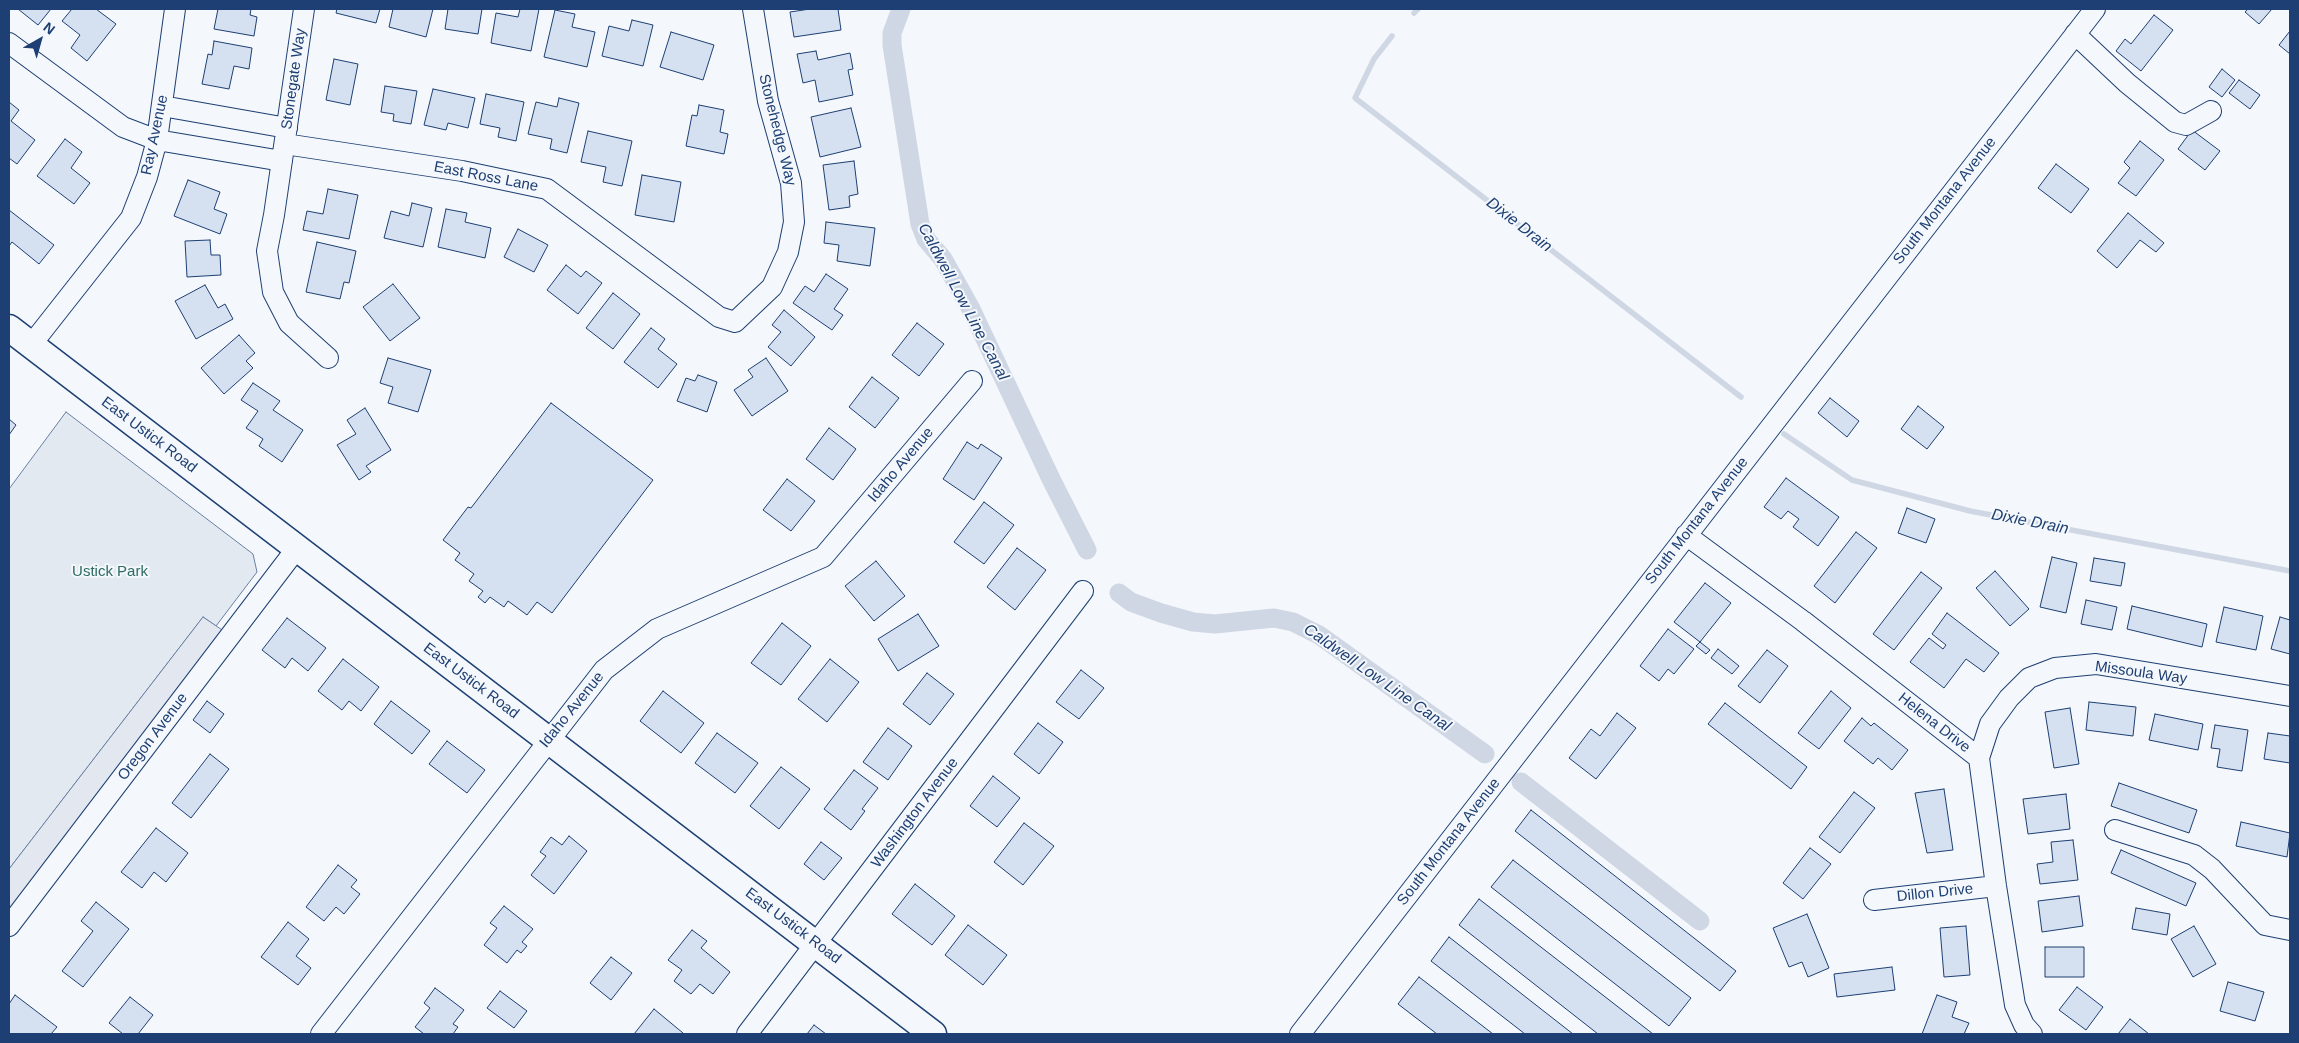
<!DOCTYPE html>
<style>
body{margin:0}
#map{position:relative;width:2299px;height:1043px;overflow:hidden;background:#f4f7fb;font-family:Arial,sans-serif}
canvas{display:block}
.frame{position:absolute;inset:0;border:10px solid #1d3f73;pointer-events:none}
.north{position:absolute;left:15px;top:15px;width:50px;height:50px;-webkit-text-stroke:4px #f4f7fb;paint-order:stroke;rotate:38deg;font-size:14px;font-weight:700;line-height:20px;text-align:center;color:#1d3f73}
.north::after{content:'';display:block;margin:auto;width:18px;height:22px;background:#1d3f73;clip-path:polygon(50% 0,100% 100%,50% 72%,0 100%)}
</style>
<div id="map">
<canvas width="2299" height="1043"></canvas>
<div class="frame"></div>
<div class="north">N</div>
</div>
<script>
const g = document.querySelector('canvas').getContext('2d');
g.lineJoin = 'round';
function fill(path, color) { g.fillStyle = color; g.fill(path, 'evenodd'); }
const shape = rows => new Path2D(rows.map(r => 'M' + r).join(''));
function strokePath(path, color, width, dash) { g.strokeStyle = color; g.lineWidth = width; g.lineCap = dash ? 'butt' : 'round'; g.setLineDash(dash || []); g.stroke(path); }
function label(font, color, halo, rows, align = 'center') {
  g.font = font + ' Arial,sans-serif'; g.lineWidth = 4; g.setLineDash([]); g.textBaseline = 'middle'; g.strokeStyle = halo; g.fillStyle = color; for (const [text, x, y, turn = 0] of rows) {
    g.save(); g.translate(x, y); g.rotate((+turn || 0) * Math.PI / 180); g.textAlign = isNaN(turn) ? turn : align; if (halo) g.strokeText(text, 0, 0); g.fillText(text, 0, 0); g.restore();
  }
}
const green = shape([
 [66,412,253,554,257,572,216,626,203,617,9,869,9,489,66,412]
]);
const parking = shape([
 [203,617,231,636,9,925,9,869,203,617]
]);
const stream = shape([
 [1414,13,1418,9],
 [1392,36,1374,59,1355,98,1741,397],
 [1784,434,1852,480,1970,511,2290,571]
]);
const canal = shape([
 [901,9,892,33,892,45,920,224,926,239,943,259,971,309,1051,479,1087,550],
 [1119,593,1131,602,1161,613,1193,622,1215,624,1274,618,1293,622,1319,635,1485,754],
 [1521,782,1700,921]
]);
const building = shape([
 [18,9,51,9,38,25,18,9],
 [72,9,96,9,116,24,87,61,71,48,80,35,62,21,72,9],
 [218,9,251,9,250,15,257,17,254,36,214,29,218,9],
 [337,9,380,9,376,23,336,13,337,9],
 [393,9,433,9,426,37,389,27,393,9],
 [448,9,482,9,478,34,445,29,448,9],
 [520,9,539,9,531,51,491,43,496,13,518,17,520,9],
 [810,9,838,9,841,30,794,37,790,12,810,9],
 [2248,9,2272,9,2259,24,2245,12,2248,9],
 [555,10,575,14,572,27,595,32,587,67,544,57,555,10],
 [2154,15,2173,30,2141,71,2116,51,2125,39,2131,44,2154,15],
 [632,20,653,25,643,66,602,56,609,26,629,31,632,20],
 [2290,31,2290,54,2279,45,2290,31],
 [671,32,714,45,703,80,660,67,671,32],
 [214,41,252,48,249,69,234,66,229,89,202,84,208,54,212,55,214,41],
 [816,51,818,60,850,53,853,69,848,70,853,95,819,102,815,80,803,83,797,54,816,51],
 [334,59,358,64,350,105,326,100,334,59],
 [2222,69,2235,80,2222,97,2209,87,2222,69],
 [2239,80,2260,95,2250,109,2229,93,2239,80],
 [385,86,417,91,411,124,393,121,394,114,381,112,385,86],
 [433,89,475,98,468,128,448,123,446,130,424,125,433,89],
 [486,94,524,102,516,141,498,137,500,128,480,124,486,94],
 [559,98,579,103,567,153,550,149,552,139,528,134,536,102,557,107,559,98],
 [9,102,19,110,11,121,35,140,17,164,9,158,9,102],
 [699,105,724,110,720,132,728,134,724,154,686,146,692,115,697,116,699,105],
 [851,108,861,147,820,157,811,117,851,108],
 [2192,130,2220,151,2205,170,2178,149,2192,130],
 [588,131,632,141,622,186,603,182,606,167,581,162,588,131],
 [65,139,82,152,71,168,90,183,74,204,37,176,65,139],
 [2140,141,2164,160,2136,196,2118,183,2130,168,2124,162,2140,141],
 [854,161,858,194,849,196,850,207,829,210,823,165,854,161],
 [2056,164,2089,189,2071,213,2038,188,2056,164],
 [642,175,681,182,674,222,635,215,642,175],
 [188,180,220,192,214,209,227,214,220,234,174,216,188,180],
 [328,189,358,195,349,239,303,230,307,211,323,214,328,189],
 [412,203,432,208,423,247,384,238,391,211,409,216,412,203],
 [446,209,467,213,465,222,491,228,485,258,438,247,446,209],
 [9,210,54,245,39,264,12,242,9,246,9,210],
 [2128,213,2164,243,2156,252,2140,240,2117,268,2097,251,2128,213],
 [826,222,875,228,870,266,837,261,839,245,824,243,826,222],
 [518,229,548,245,534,272,504,257,518,229],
 [210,240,211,255,220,255,221,275,187,277,185,241,210,240],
 [317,242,356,251,349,283,344,282,340,299,306,292,317,242],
 [566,265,581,277,586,271,602,283,578,314,547,290,566,265],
 [826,274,848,289,834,309,843,315,832,330,793,303,805,286,814,292,826,274],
 [393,284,420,318,390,341,363,307,393,284],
 [205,285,218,308,225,304,233,319,196,339,175,301,205,285],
 [613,293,640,314,613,349,586,328,613,293],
 [784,310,815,337,791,366,768,347,781,332,772,325,784,310],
 [917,323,944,344,919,376,892,355,917,323],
 [651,328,665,339,658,349,677,364,658,388,624,362,651,328],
 [239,335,255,353,246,361,253,368,224,394,201,368,239,335],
 [388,358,431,370,418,412,388,403,393,387,380,383,388,358],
 [766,358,788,391,752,416,734,390,753,377,748,370,766,358],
 [698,375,717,382,707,412,677,401,686,378,695,381,698,375],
 [872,377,899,398,875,428,849,407,872,377],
 [253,383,280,401,273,410,303,430,282,462,259,446,263,439,246,428,258,411,241,400,253,383],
 [1830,398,1859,421,1847,437,1818,413,1830,398],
 [551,403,653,480,552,613,537,602,527,615,508,601,504,607,490,597,485,603,478,597,483,591,469,581,474,574,455,560,460,553,443,540,468,507,471,508,551,403],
 [1918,406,1944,427,1927,449,1901,429,1918,406],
 [365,408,391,450,366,466,371,472,359,480,337,445,356,434,347,420,365,408],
 [9,419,16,425,9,435,9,419],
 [829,428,856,449,833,480,806,459,829,428],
 [967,442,978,449,981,444,1002,458,974,500,943,479,967,442],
 [1786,478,1839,517,1818,546,1793,527,1799,519,1788,511,1781,519,1764,507,1786,478],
 [787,479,815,501,791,531,763,510,787,479],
 [984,502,1014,525,984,564,954,542,984,502],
 [1907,508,1935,519,1926,543,1898,533,1907,508],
 [1856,532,1877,548,1835,603,1814,586,1856,532],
 [1017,548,1046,570,1015,610,987,587,1017,548],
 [2052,557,2077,563,2066,613,2040,607,2052,557],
 [2094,558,2125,563,2121,586,2090,581,2094,558],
 [876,561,905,596,874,621,845,586,876,561],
 [1995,571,2029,609,2010,626,1976,588,1995,571],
 [1921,572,1942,588,1894,650,1873,634,1921,572],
 [1705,583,1731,603,1700,642,1674,622,1705,583],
 [2086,600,2117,607,2112,630,2081,624,2086,600],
 [2132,606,2207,624,2202,647,2127,629,2132,606],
 [2224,607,2263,616,2256,650,2216,642,2224,607],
 [1947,613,1999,653,1984,672,1966,659,1944,688,1910,662,1929,638,1943,649,1946,645,1932,634,1947,613],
 [918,614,939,646,898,671,878,639,918,614],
 [2280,617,2290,620,2290,654,2271,649,2280,617],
 [287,618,326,648,308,671,292,658,285,668,262,650,287,618],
 [782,623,811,646,781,685,751,663,782,623],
 [1668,629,1694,649,1674,674,1668,669,1659,681,1640,666,1668,629],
 [1700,642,1710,650,1706,654,1696,646,1700,642],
 [1718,649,1739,666,1732,674,1711,658,1718,649],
 [1767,650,1788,666,1760,703,1738,686,1767,650],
 [343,659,379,687,361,711,349,701,342,710,318,691,343,659],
 [830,659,859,682,827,722,798,699,830,659],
 [1081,670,1104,688,1079,719,1056,702,1081,670],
 [927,673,954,694,930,725,903,704,927,673],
 [663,691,704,723,681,753,640,721,663,691],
 [1831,691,1851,708,1819,749,1798,733,1831,691],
 [207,701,224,714,210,733,193,720,207,701],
 [391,701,430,731,412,754,374,724,391,701],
 [2089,702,2136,707,2133,736,2086,730,2089,702],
 [1725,703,1807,767,1791,789,1708,724,1725,703],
 [2070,708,2079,764,2054,768,2045,712,2070,708],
 [1617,713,1636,728,1596,779,1569,758,1591,729,1600,736,1617,713],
 [2155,714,2203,724,2198,750,2149,740,2155,714],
 [1862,718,1871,726,1874,723,1908,750,1892,770,1878,758,1873,764,1844,741,1862,718],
 [1038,723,1063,742,1039,774,1014,754,1038,723],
 [2215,725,2248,730,2242,771,2217,767,2220,749,2211,748,2215,725],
 [888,728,912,746,888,780,863,762,888,728],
 [717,733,758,763,735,793,695,763,717,733],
 [2268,733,2290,736,2290,763,2264,759,2268,733],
 [447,741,485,770,467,793,429,764,447,741],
 [210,754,229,769,191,818,172,803,210,754],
 [781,767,810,789,779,829,750,806,781,767],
 [854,770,878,788,862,809,865,811,851,830,824,809,854,770],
 [993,776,1020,798,997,827,970,806,993,776],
 [2119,783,2197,810,2189,833,2111,806,2119,783],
 [1944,789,1953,850,1927,853,1915,793,1944,789],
 [1854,792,1875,808,1840,853,1819,837,1854,792],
 [2066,794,2070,829,2028,834,2023,799,2066,794],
 [1531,810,1736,971,1720,991,1515,831,1531,810],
 [2241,822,2290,833,2287,857,2236,846,2241,822],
 [1024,823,1054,846,1023,885,994,862,1024,823],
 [156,828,188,853,166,882,154,872,142,888,121,872,156,828],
 [569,836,587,851,554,894,531,875,546,856,540,852,551,837,562,845,569,836],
 [2073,840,2078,880,2040,884,2037,864,2053,862,2051,842,2073,840],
 [821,842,842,858,824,880,804,864,821,842],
 [1810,848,1831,864,1803,899,1783,883,1810,848],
 [2121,850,2196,883,2186,906,2111,873,2121,850],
 [1513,860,1691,998,1669,1026,1491,887,1513,860],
 [338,865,357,880,351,887,360,894,344,914,336,907,324,921,306,907,338,865],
 [915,884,955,916,932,945,892,914,915,884],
 [2079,896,2083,926,2042,932,2038,901,2079,896],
 [1479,899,1653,1034,1598,1034,1459,925,1479,899],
 [96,902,129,929,83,987,62,971,93,931,81,921,96,902],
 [504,906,533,929,522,942,527,946,521,953,517,950,507,963,484,945,497,928,490,923,504,906],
 [2136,908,2170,914,2167,935,2132,929,2136,908],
 [1807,914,1829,968,1808,977,1802,962,1789,967,1773,928,1807,914],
 [288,922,309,939,296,956,311,968,298,985,261,957,288,922],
 [968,925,1007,955,983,985,945,955,968,925],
 [1966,926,1970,975,1944,977,1940,928,1966,926],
 [2194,926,2216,964,2193,977,2171,939,2194,926],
 [692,930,707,941,701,948,730,972,713,994,700,984,691,994,674,981,682,970,668,960,692,930],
 [1449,937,1573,1034,1525,1034,1431,961,1449,937],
 [2045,947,2084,947,2084,977,2045,977,2045,947],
 [611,957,632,973,611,1000,590,983,611,957],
 [1892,967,1895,990,1837,997,1834,974,1892,967],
 [1419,977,1493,1034,1437,1034,1398,1004,1419,977],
 [2228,982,2264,992,2255,1021,2220,1011,2228,982],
 [2077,987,2103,1007,2086,1030,2059,1010,2077,987],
 [435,988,464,1010,453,1024,458,1027,453,1034,424,1034,415,1027,430,1008,424,1003,435,988],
 [500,991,527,1011,514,1028,487,1008,500,991],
 [15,995,57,1027,51,1034,9,1034,9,1004,15,995],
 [1937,995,1957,1002,1952,1017,1969,1023,1964,1034,1922,1034,1937,995],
 [130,997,153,1015,138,1034,123,1034,109,1023,130,997],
 [654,1009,683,1033,682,1034,634,1034,654,1009],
 [2130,1019,2149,1034,2118,1034,2130,1019],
 [814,1025,826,1034,807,1034,814,1025]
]);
const minor = shape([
 [304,9,274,215,267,251,273,292,289,323,328,358],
 [2075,34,2127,83,2175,122,2186,125,2211,111],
 [9,43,123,127,157,140,282,161],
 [162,106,287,128],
 [285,144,462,171,547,189,719,317,735,322,772,287,788,252,794,222,791,183,768,101,753,9],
 [31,345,131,218,147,177,157,140,175,9],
 [1686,535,1803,621,1979,758,1996,886,2015,1005,2024,1025,2032,1034],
 [1979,758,1990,724,2009,698,2029,678,2055,668,2096,664,2290,696],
 [2115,830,2194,855,2212,869,2265,925,2290,930],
 [1874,900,1996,886],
 [9,926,297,548],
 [321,1034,604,670,657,629,823,557,972,381],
 [747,1034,1083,591],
 [1300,1034,2095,9]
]);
const major = shape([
 [9,328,933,1034]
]);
const streetNames = [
 ["Stonegate Way",294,79,-82],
 ["Stonehedge Way",777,130,76],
 ["Ray Avenue",155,135,-78],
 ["East Ross Lane",486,177,11],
 ["South Montana Avenue",1945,201,-52],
 ["East Ustick Road",149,435,37],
 ["Idaho Avenue",901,465,-50],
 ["South Montana Avenue",1697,521,-52],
 ["Missoula Way",2141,673,8],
 ["East Ustick Road",471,681,37],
 ["Idaho Avenue",572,710,-51],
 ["Helena Drive",1934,723,38],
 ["Oregon Avenue",153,737,-53],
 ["Washington Avenue",915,813,-53],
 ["South Montana Avenue",1449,842,-52],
 ["Dillon Drive",1935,893,-6],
 ["East Ustick Road",793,926,37]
];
const parkNames = [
 ["Ustick Park",110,572]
];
const waterNames = [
 ["Dixie Drain",1519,225,38],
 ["Caldwell Low Line Canal",963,302,62],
 ["Dixie Drain",2030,522,11],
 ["Caldwell Low Line Canal",1377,678,35]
];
fill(green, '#e3e9f0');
strokePath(green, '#687fa3', 1);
fill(parking, '#e3e8f0');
strokePath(parking, '#687fa3', 1);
strokePath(stream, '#cfd7e4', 5.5);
strokePath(canal, '#cfd7e4', 19);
fill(building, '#d5e0f0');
strokePath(building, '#1d3f73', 1);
strokePath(minor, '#1d3f73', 22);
strokePath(major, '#1d3f73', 29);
strokePath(minor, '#f4f7fb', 20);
strokePath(major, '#f4f7fb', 26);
label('15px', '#1d3f73', '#f4f7fb', streetNames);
label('15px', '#2c6c60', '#f4f7fb', parkNames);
label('italic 16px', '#1d3f73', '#f4f7fb', waterNames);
</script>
